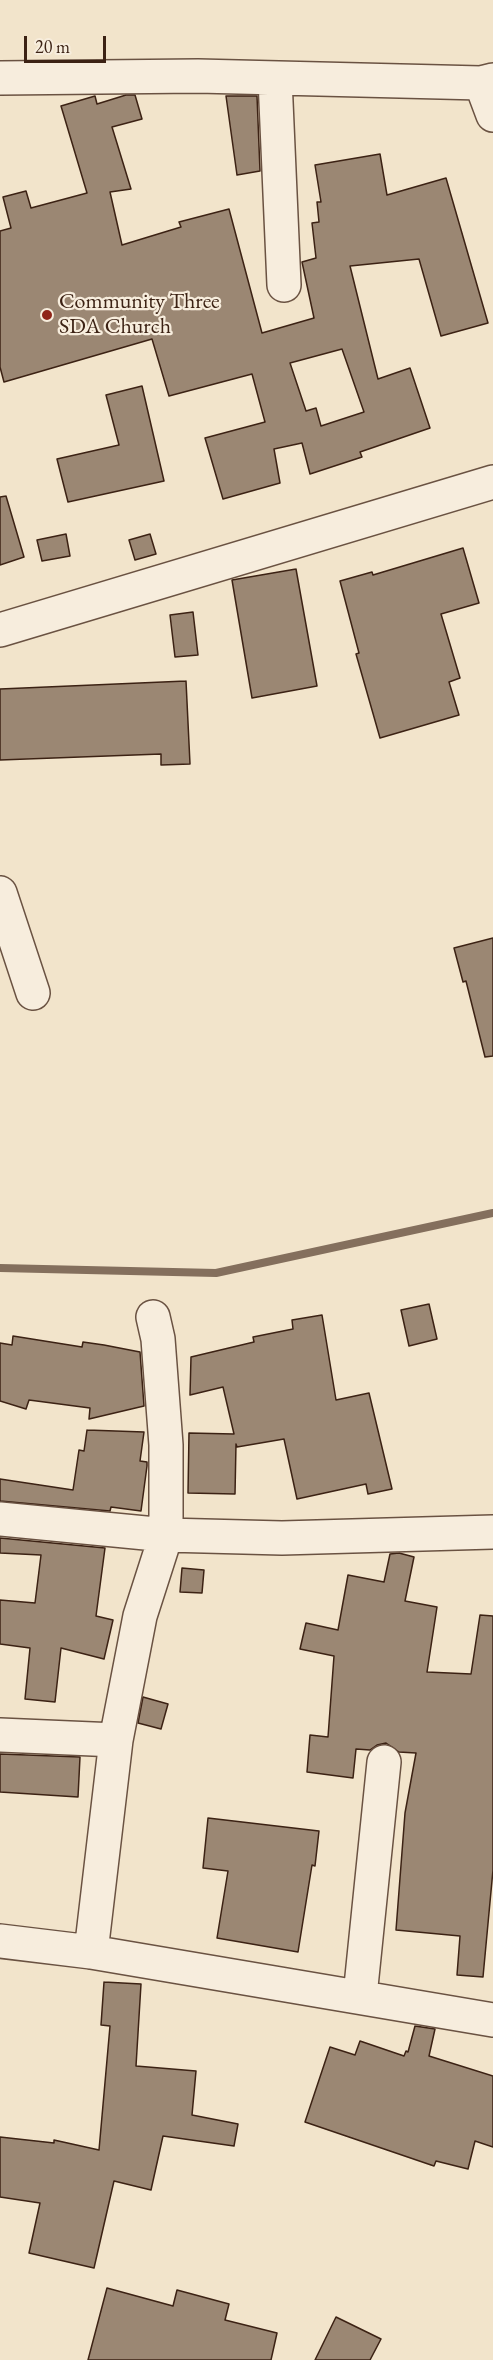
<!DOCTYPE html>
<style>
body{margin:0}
#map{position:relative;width:493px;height:2360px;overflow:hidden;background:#f2e4cb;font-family:"EB Garamond",serif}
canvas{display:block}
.scale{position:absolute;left:24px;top:36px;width:82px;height:27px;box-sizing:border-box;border:3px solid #3c2214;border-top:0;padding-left:8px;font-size:18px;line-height:21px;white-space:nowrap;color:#3c2214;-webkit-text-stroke:4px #f7eddd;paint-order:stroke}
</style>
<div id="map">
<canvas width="493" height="2360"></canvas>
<div class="scale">20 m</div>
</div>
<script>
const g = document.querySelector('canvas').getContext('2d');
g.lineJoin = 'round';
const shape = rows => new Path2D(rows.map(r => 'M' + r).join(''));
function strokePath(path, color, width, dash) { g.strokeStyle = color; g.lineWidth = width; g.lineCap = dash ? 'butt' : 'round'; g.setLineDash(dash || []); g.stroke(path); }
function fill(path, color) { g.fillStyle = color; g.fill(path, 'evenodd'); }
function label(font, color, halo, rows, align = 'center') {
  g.font = font + ' "EB Garamond",serif'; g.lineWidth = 4.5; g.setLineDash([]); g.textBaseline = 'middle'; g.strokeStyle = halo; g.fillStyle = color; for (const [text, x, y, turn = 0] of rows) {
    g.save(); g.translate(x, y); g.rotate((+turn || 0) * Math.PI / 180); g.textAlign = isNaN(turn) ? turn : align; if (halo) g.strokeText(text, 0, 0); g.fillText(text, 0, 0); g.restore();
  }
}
const stream = shape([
 [0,1268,216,1273,493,1213]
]);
const building = shape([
 [126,95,135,95,142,119,112,127,131,189,110,192,122,245,181,227,179,222,229,209,262,333,314,318,302,262,316,258,312,223,319,222,317,202,321,202,315,165,380,154,387,195,446,178,488,323,441,336,419,259,350,266,378,379,410,368,430,428,360,452,362,457,310,474,302,443,274,449,280,483,223,499,205,438,265,422,252,374,169,396,152,339,4,382,0,367,0,231,11,228,3,197,26,191,31,208,87,193,61,106,95,96,97,104,126,95],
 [342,349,364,412,321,426,316,408,306,411,290,363,342,349],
 [226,96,257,96,260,171,237,175,226,96],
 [142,386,164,481,68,502,57,459,119,445,106,395,142,386],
 [6,496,24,557,0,565,0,497,6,496],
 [66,534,70,556,42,561,37,540,66,534],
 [150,534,156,554,135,560,129,540,150,534],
 [463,548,479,603,441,614,460,678,449,682,459,715,380,738,356,654,359,653,340,581,372,572,373,575,463,548],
 [296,569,317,686,252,698,232,580,296,569],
 [193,612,198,655,175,657,170,615,193,612],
 [186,681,190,764,161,765,161,754,0,760,0,689,186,681],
 [493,938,493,1056,485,1057,466,981,463,982,454,948,493,938],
 [429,1304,437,1339,409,1346,401,1310,429,1304],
 [322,1315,336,1400,369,1393,392,1489,368,1494,366,1484,297,1499,284,1439,237,1447,236,1444,235,1494,188,1493,189,1433,234,1434,223,1387,190,1395,191,1357,254,1342,253,1337,293,1329,292,1320,322,1315],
 [13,1336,82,1347,83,1342,104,1345,140,1352,144,1406,89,1419,90,1408,29,1400,26,1409,0,1401,0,1343,12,1345,13,1336],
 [87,1430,144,1432,140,1461,147,1462,147,1466,141,1511,111,1507,110,1511,0,1501,0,1479,73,1490,79,1450,84,1451,87,1430],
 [0,1538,105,1548,96,1616,113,1620,104,1659,61,1648,55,1702,25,1699,30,1648,0,1644,0,1600,35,1603,41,1555,0,1553,0,1538],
 [399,1553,414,1557,405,1601,437,1607,427,1672,471,1674,480,1615,493,1616,493,1870,483,1977,457,1975,460,1936,396,1930,405,1813,416,1753,399,1752,386,1743,377,1745,370,1750,356,1749,353,1778,307,1772,310,1735,328,1737,334,1656,300,1649,306,1623,338,1630,348,1575,384,1582,390,1554,399,1553],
 [182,1568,204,1570,202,1593,180,1592,182,1568],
 [143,1697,168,1704,161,1729,138,1723,143,1697],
 [0,1754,80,1757,78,1797,0,1792,0,1754],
 [208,1818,319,1831,315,1866,312,1865,298,1952,217,1938,228,1871,203,1868,208,1818],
 [104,1982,141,1984,136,2066,196,2071,192,2115,238,2124,234,2146,163,2136,151,2190,114,2181,94,2268,29,2253,40,2203,0,2197,0,2137,54,2143,54,2140,99,2150,110,2026,101,2025,104,1982],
 [415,2026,435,2029,429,2056,493,2076,493,2147,475,2141,468,2169,436,2161,434,2166,305,2122,330,2047,355,2055,360,2041,404,2056,406,2051,408,2052,415,2026],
 [107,2288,173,2306,177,2290,229,2304,225,2320,277,2333,271,2360,88,2360,107,2288],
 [336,2317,381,2339,370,2360,315,2360,336,2317]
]);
const minor = shape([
 [0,78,198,76,481,83,493,80],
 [275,79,284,285],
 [481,83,493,115],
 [0,630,493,482],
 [0,893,33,993],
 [0,1519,166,1535,166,1445,158,1339,153,1317],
 [0,1735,116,1740],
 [0,1941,91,1952,493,2020],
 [91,1952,116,1740,140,1616,166,1535,282,1538,493,1532],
 [360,1996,384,1762]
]);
const markers = [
 [47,315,6,"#8f2418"]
];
const poiNames = [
 ["Community Three",59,302],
 ["SDA Church",59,327]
];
strokePath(stream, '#846f5d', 8);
fill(building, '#9b8773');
strokePath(building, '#3c2214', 1.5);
strokePath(minor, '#6a5242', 36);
strokePath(minor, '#f7eddd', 33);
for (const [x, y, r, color] of markers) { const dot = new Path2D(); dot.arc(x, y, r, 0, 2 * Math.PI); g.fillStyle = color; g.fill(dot); strokePath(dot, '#f7eddd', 2); }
label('22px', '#3c2214', '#f7eddd', poiNames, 'left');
</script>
